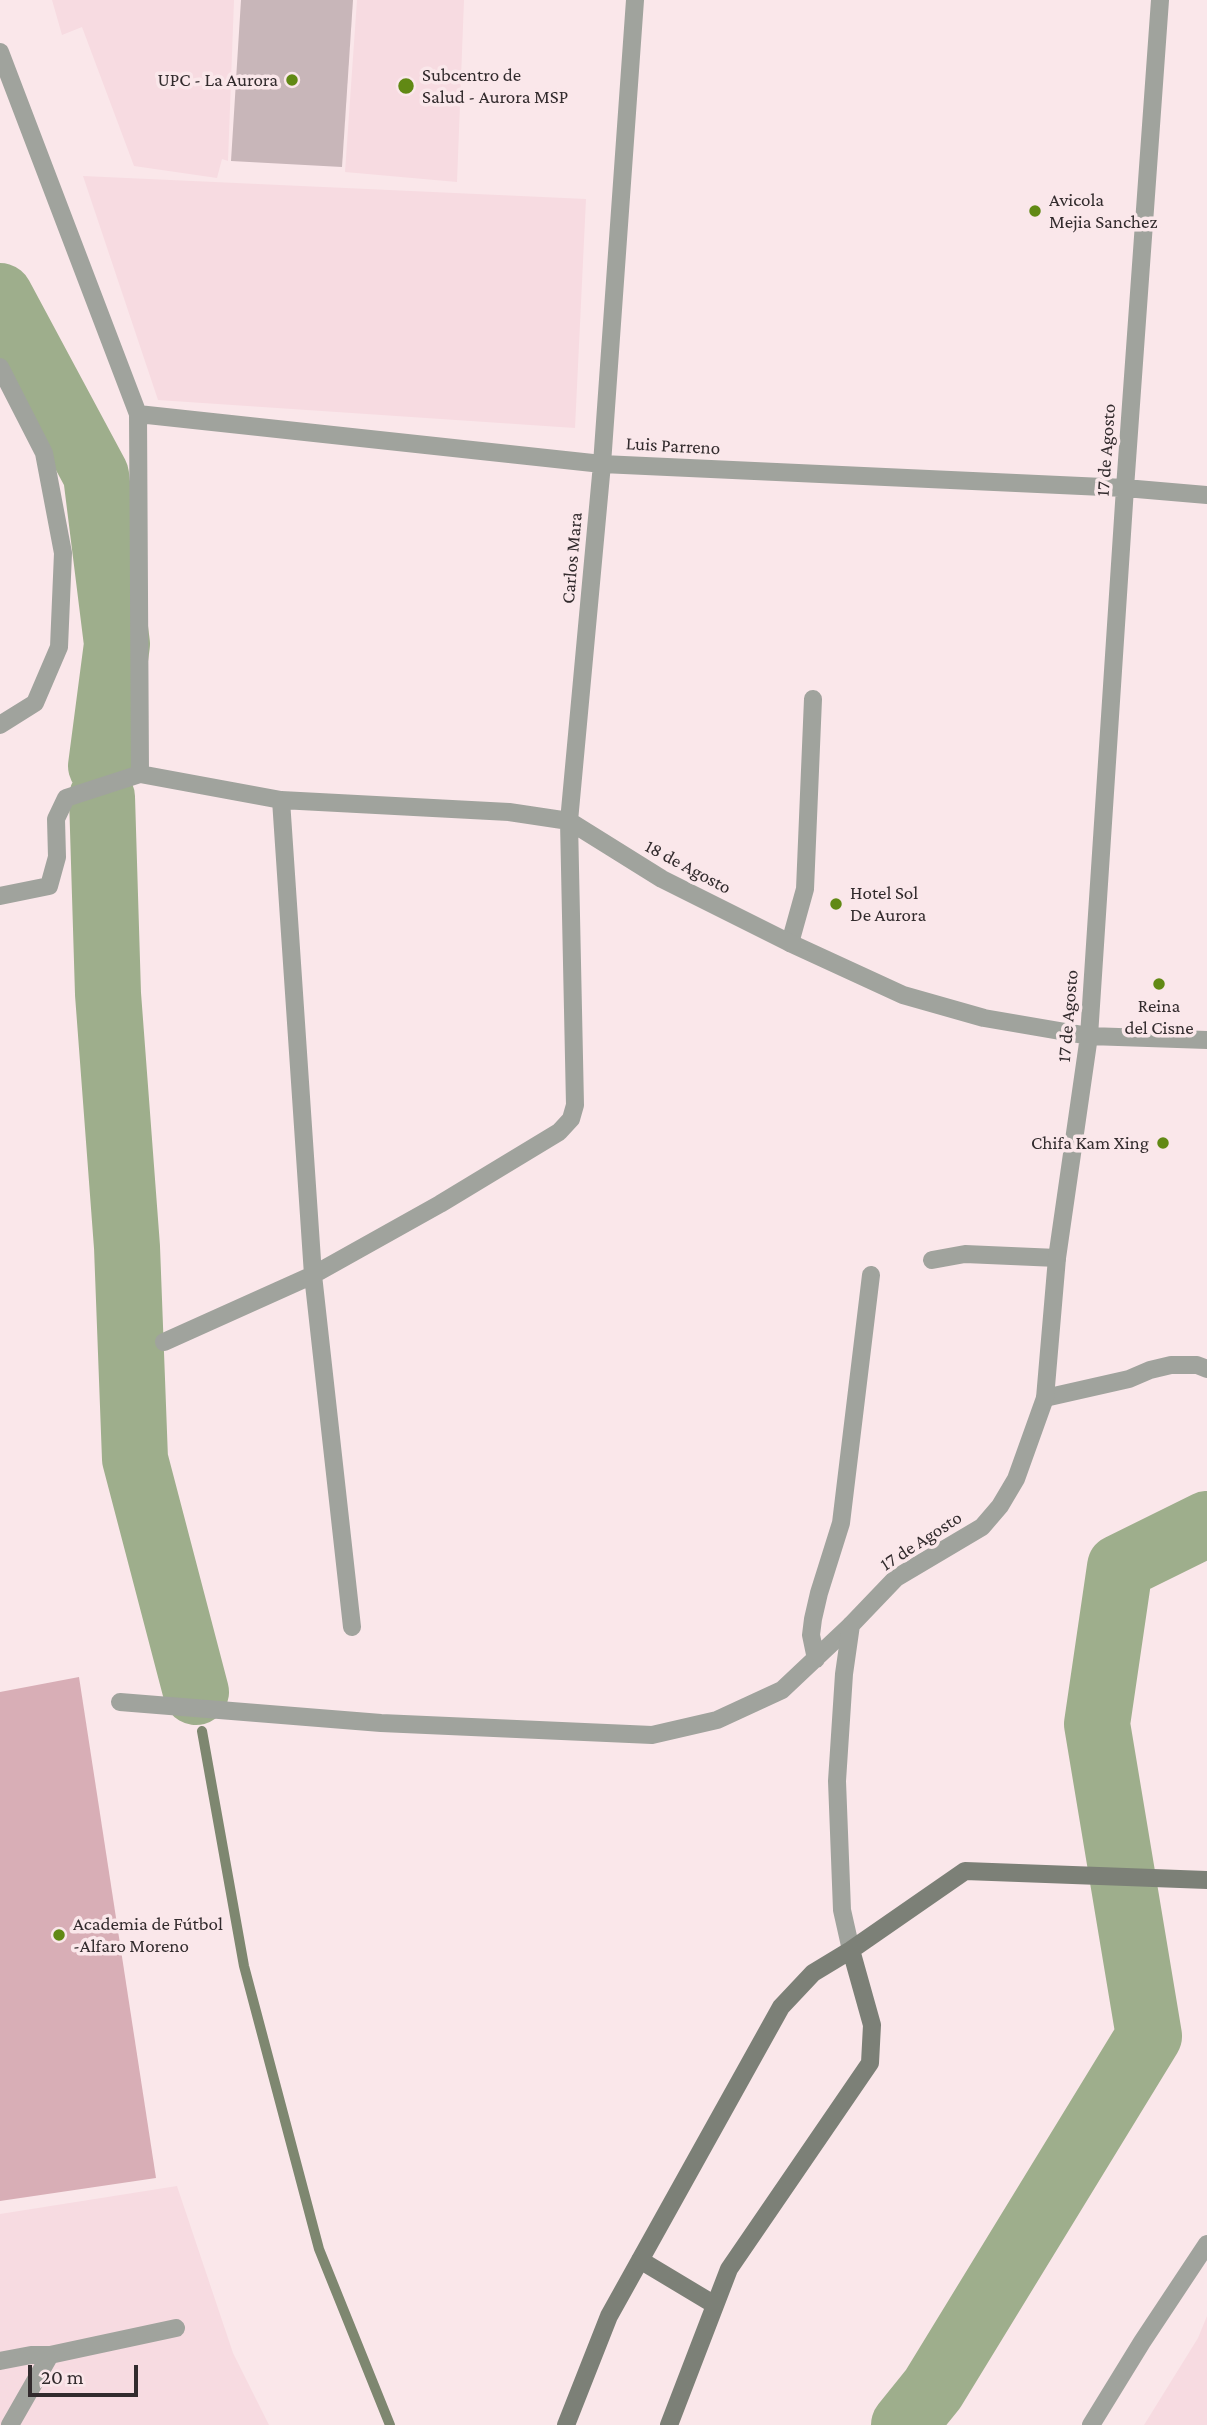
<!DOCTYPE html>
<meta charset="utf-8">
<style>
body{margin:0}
#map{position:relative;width:1207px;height:2425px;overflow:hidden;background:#fae7ea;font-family:"Crimson Pro",serif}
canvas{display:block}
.scale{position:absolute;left:28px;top:2365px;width:110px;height:32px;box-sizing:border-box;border:4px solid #322b2d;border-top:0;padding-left:9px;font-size:21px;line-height:24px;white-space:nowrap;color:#322b2d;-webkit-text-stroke:5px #fae7ea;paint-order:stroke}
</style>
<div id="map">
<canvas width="1207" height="2425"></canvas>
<div class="scale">20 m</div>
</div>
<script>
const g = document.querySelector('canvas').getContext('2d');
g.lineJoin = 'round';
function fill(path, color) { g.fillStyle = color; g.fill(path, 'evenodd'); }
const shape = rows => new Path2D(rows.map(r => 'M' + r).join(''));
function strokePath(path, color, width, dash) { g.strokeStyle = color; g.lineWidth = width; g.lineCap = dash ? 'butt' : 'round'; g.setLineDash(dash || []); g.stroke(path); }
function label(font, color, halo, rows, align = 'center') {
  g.font = font + ' "Crimson Pro",serif'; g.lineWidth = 7; g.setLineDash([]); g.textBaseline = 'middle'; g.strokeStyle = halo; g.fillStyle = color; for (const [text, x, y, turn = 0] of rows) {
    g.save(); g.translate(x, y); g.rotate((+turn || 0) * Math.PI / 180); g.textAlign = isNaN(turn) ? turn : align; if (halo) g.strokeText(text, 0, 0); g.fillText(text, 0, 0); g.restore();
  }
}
const built = shape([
 [52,0,234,0,228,161,222,159,217,178,134,166,82,27,62,35],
 [357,0,464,0,457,182,345,172],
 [83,176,586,199,575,428,158,400],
 [177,2186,233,2353,269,2425,0,2425,0,2214],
 [1207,2316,1207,2425,1144,2425,1198,2338]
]);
const green = shape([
 [79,1677,156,2178,0,2201,0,1692]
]);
const stream = shape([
 [202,1731,244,1966,319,2249,390,2425]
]);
const river = shape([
 [0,296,96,475,117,644,101,766],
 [102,797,108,994,127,1247,135,1459,196,1692],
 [904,2425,933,2389,1149,2036,1097,1724,1120,1567,1207,1524]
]);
const building = shape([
 [241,0,353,0,342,167,231,161]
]);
const lane = shape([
 [790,943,805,889,813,699],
 [932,1260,965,1254,1057,1258],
 [1045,1398,1129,1379,1150,1370,1171,1365,1197,1365,1207,1369],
 [816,1659,811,1635,813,1619,819,1593,841,1523,871,1275],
 [120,1702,381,1723,652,1735,717,1720,782,1690,851,1625],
 [50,2355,176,2328],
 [0,2361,31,2355,50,2355,10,2425]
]);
const street = shape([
 [0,52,138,414,140,774],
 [0,367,44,453,63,553,59,647,35,703,0,725],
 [138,414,602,464,1125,488,1207,495],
 [281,800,313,1275,352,1627],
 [0,896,49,886,57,857,56,819,66,798,140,774,281,800,509,812,569,821,662,879,790,943,903,995,984,1018,1089,1036,1207,1040],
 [164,1342,313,1275,440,1204,559,1132,571,1119,575,1105,569,821,602,464,635,0],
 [851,1950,842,1910,837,1781,844,1674,851,1625,896,1578,982,1527,1000,1506,1016,1479,1045,1398,1057,1258,1089,1036,1125,488,1160,0],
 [1091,2425,1142,2342,1207,2244]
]);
const secondary = shape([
 [640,2260,715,2305],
 [566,2425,609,2316,781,2007,813,1973,851,1950,965,1871,1207,1880],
 [669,2425,729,2269,870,2063,872,2025,851,1950]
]);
const markers = [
 [292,80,7,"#618914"],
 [406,86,9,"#618914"],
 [1035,211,7,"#618914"],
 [836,904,7,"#618914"],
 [1159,984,7,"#618914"],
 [1163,1143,7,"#618914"],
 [59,1935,7,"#618914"]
];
const poiNames = [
 ["Subcentro de",422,75],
 ["Salud - Aurora MSP",422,97],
 ["UPC - La Aurora",278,80,"right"],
 ["Avicola",1049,200],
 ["Mejia Sanchez",1049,222],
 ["Hotel Sol",850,893],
 ["De Aurora",850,915],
 ["Reina",1159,1006,"center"],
 ["del Cisne",1159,1028,"center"],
 ["Chifa Kam Xing",1149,1143,"right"],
 ["Academia de Fútbol",73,1924],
 ["-Alfaro Moreno",73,1946]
];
const streetNames = [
 ["Luis Parreno",673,446,3],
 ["17 de Agosto",1106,450,-86],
 ["Carlos Mara",572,558,-85],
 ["18 de Agosto",688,867,28],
 ["17 de Agosto",1068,1016,-85],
 ["17 de Agosto",921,1541,-33]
];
fill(built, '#f7dbe1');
fill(green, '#d8aeb6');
strokePath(stream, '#7e8770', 10);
strokePath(river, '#9eae8c', 66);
fill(building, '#c8b6b9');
strokePath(lane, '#a0a39d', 18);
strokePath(street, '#a0a39d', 18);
strokePath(secondary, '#7c8077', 18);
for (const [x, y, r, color] of markers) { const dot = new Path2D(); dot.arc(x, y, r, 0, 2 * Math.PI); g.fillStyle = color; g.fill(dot); strokePath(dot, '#fae7ea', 2.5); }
label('19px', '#322b2d', '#fae7ea', poiNames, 'left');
label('19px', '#322b2d', '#fae7ea', streetNames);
</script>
